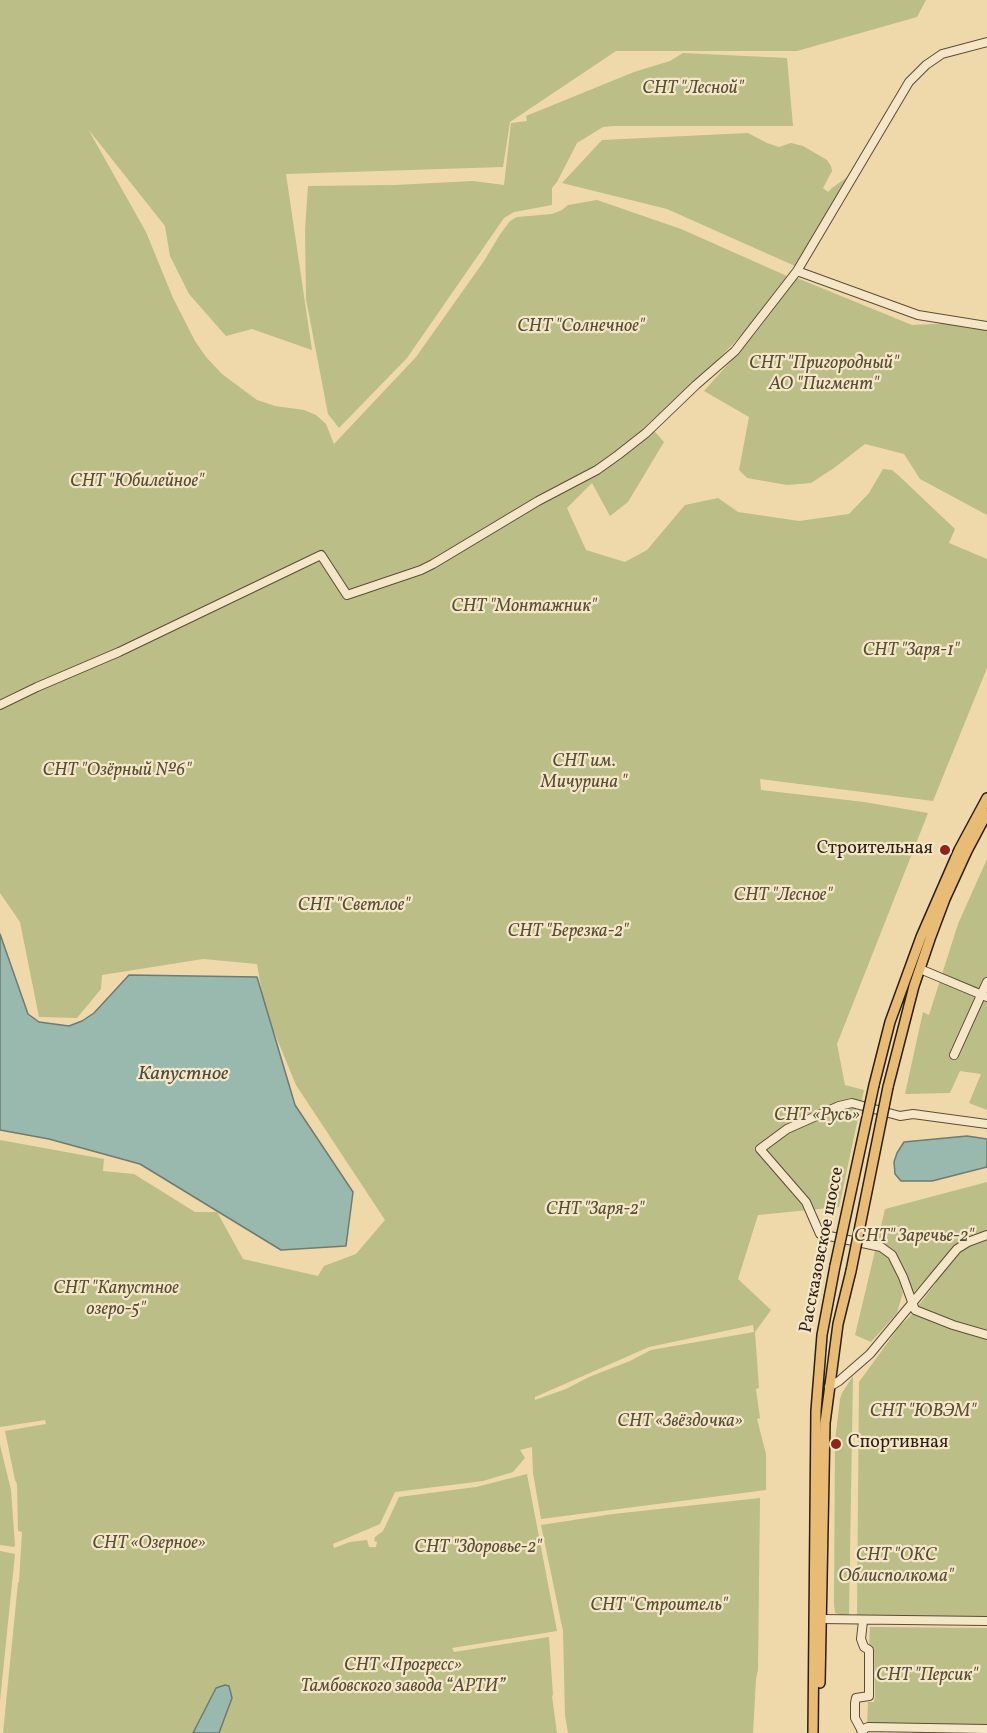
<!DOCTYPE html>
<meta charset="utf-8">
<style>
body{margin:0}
canvas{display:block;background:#efd8a9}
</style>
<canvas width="987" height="1733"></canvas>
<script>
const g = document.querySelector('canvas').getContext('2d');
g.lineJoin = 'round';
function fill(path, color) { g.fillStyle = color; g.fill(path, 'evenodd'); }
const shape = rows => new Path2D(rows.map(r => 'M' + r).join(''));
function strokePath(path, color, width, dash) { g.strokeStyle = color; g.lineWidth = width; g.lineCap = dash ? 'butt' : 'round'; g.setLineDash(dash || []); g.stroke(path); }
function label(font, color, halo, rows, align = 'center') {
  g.font = font + ' Vollkorn,serif'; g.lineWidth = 4.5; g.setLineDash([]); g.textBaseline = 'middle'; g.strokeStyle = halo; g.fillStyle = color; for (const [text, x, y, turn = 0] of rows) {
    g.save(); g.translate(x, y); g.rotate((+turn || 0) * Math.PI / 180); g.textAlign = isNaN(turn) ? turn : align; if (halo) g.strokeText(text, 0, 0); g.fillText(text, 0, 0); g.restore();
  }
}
const green = shape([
 [0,0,926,0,917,17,797,51,616,51,510,122,503,167,286,174,312,350,252,329,226,336,189,294,170,256,165,226,88,129,146,232,173,298,195,341,206,357,222,374,257,400,275,406,304,410,316,415,326,424,334,444,416,357,484,261,501,233,510,221,517,217,552,214,562,210,568,205,597,200,681,229,787,276,745,331,693,386,648,424,664,442,628,502,610,516,592,483,567,508,586,550,625,562,647,550,685,505,718,498,738,512,799,521,849,514,869,493,883,469,892,470,898,475,955,529,949,543,987,559,987,668,933,801,760,779,761,790,864,802,928,813,837,1044,845,1085,864,1090,839,1207,758,1215,738,1279,771,1310,755,1332,759,1388,756,1389,760,1418,757,1419,766,1454,766,1490,541,1519,533,1473,532,1447,520,1450,525,1458,513,1472,483,1481,395,1492,380,1524,333,1544,334,1548,350,1542,367,1540,369,1547,376,1547,377,1542,374,1541,375,1537,383,1531,399,1497,476,1487,527,1474,557,1631,452,1648,454,1652,549,1637,553,1695,552,1696,557,1733,3,1733,18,1583,19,1582,22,1532,18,1531,17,1484,15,1480,5,1431,46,1424,45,1420,0,1427,0,1140,104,1159,103,1171,134,1174,195,1212,217,1212,243,1259,318,1276,324,1266,356,1254,385,1220,296,1085,265,1010,257,964,203,959,102,975,101,989,77,1018,39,1017,20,922,0,893],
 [753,1325,754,1332,651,1350,630,1361,589,1377,566,1389,535,1400,535,1397,649,1347],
 [683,53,787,58,793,126,613,126,603,127,577,143,557,182,552,188,552,205,514,212,504,218,407,358,339,428,328,414,306,299,305,230,308,186,395,185,473,181,504,185,511,123,527,121,526,116,634,72,670,61],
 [748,133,767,143,779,147,791,143,803,146,827,160,831,166,832,171,823,188,828,192,832,188,849,176,795,266,667,209,562,183,602,140],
 [797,278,912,325,955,323,987,328,987,515,920,479,904,454,865,444,834,468,811,483,787,485,747,478,739,470,749,417,704,391,754,335],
 [987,859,987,1110,969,1103,981,1074,960,1071,950,1093,905,1094,923,1012,929,1015,958,924],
 [987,1182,987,1331,958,1322,955,1329,987,1340,987,1617,857,1615,859,1382,899,1327,911,1315,936,1283,936,1279,958,1253,967,1247,964,1240,952,1249,914,1292,901,1289,903,1292,897,1313,871,1342,855,1335,885,1209],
 [853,1376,849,1614,845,1616,835,1613,834,1604,835,1441,840,1399,842,1393],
 [0,1445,11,1490,15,1545,14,1547,0,1545],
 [760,1498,758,1670,756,1679,753,1733,568,1733,565,1715,563,1631,541,1525,613,1514],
 [0,1551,15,1554,0,1701],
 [870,1627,987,1628,987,1727,867,1726,868,1702,874,1702,875,1696,874,1648,869,1647]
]);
const water = shape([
 [0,934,28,1014,39,1022,69,1026,82,1021,94,1013,129,975,257,977,295,1105,353,1192,346,1246,281,1250,140,1164,49,1139,0,1130,0,934],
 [967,1136,987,1139,987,1167,932,1181,901,1181,895,1174,894,1162,897,1153,904,1142,967,1136],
 [225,1685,229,1686,232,1698,219,1733,193,1733,216,1688,225,1685]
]);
const minor = shape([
 [987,42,942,54,926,65,909,82,797,271,918,315,987,326],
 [0,705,37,687,119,652,321,555,347,595,421,570,433,564,538,501,597,470,618,455,646,433,696,385,735,351,797,271],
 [920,969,987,997],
 [954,1055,987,982],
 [987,1124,913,1114,900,1116,852,1103,839,1106,787,1129,760,1149,806,1202,820,1234,881,1247,892,1255,903,1277,915,1310,953,1325,987,1335],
 [829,1387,839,1381,870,1354,957,1249,968,1242,987,1235],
 [821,1619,987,1621],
 [861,1730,868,1727,987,1729],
 [863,1733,855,1718,855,1703,856,1698,869,1696,869,1650,864,1647,861,1639,863,1621]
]);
const major = shape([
 [874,1085,890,1022,921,937,959,850,987,798],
 [888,1087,914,986,930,939,945,899,967,851,987,813],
 [820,1683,825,1423,838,1324,851,1271],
 [813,1733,816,1411,822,1335,835,1266]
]);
const majorBridge = shape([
 [835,1266,874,1085],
 [851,1271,888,1087]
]);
const markers = [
 [945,850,6,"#8f2418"],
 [836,1444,6,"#8f2418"]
];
const parkNames = [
 ["СНТ \"Лесной\"",693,90],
 ["СНТ \"Солнечное\"",581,328],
 ["СНТ \"Пригородный\"",824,365],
 ["АО \"Пигмент\"",824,386],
 ["СНТ \"Юбилейное\"",137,483],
 ["СНТ \"Монтажник\"",524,608],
 ["СНТ \"Заря-1\"",911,652],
 ["СНТ им.",584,763],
 ["Мичурина \"",584,784],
 ["СНТ \"Озёрный №6\"",117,772],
 ["СНТ \"Лесное\"",783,897],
 ["СНТ \"Светлое\"",354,907],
 ["СНТ \"Березка-2\"",568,933],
 ["СНТ «Русь»",817,1117],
 ["СНТ \"Заря-2\"",595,1211],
 ["СНТ\" Заречье-2\"",914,1238],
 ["СНТ \"Капустное",116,1290],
 ["озеро-5\"",116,1311],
 ["СНТ \"ЮВЭМ\"",923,1413],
 ["СНТ «Звёздочка»",680,1423],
 ["СНТ «Озерное»",149,1545],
 ["СНТ \"Здоровье-2\"",478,1549],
 ["СНТ \"ОКС",896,1557],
 ["Облисполкома\"",896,1578],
 ["СНТ \"Строитель\"",659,1607],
 ["СНТ «Прогресс»",403,1667],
 ["Тамбовского завода “АРТИ”",403,1688],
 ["СНТ \"Персик\"",927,1677]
];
const poiNames = [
 ["Строительная",933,850],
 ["Спортивная",848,1444,"left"]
];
const streetNames = [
 ["Рассказовское шоссе",823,1250,-79]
];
const waterNames = [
 ["Капустное",183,1075]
];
fill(green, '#bbbe86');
fill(water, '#9ab9ae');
strokePath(water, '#6e7b70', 1.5);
strokePath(minor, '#5c4c38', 10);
strokePath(major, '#2b1e12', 12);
strokePath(minor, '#f5e6c7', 8);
strokePath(major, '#e8bc74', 9);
strokePath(majorBridge, '#2b1e12', 12, []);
strokePath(majorBridge, '#e8bc74', 9);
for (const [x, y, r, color] of markers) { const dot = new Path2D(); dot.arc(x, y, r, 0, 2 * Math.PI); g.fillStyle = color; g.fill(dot); strokePath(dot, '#f5e6c7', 2); }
label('italic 18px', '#564e35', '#f5e6c7', parkNames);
label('18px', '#2b1e12', '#f5e6c7', poiNames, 'right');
label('18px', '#2b1e12', '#f5e6c7', streetNames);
label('italic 20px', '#4c4c41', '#f5e6c7', waterNames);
</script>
